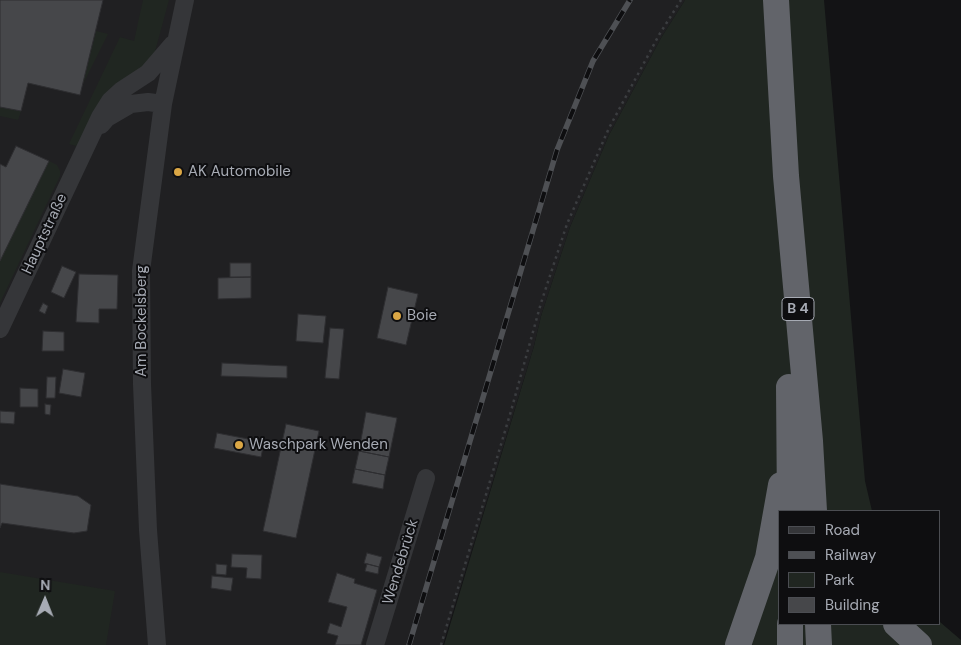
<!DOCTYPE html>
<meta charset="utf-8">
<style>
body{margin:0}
#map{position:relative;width:961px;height:645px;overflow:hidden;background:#131315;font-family:"DM Sans",sans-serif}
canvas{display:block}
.legend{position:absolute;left:778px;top:510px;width:162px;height:115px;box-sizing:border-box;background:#0e0e10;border:1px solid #4b4d52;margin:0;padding:6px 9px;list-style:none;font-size:15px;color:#a7abb4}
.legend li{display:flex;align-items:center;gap:10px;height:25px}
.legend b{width:25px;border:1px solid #4b4d52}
.north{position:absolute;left:20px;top:575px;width:50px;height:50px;-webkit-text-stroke:4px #0e0e10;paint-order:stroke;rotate:1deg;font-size:14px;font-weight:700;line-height:20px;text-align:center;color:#a7abb4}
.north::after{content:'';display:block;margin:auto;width:18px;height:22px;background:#a7abb4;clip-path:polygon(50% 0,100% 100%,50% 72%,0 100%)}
</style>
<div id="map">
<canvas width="961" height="645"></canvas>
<ul class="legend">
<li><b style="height:6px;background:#353639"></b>Road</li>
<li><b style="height:6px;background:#4e5054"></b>Railway</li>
<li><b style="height:14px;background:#202621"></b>Park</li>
<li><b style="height:14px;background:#46474a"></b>Building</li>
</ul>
<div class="north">N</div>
</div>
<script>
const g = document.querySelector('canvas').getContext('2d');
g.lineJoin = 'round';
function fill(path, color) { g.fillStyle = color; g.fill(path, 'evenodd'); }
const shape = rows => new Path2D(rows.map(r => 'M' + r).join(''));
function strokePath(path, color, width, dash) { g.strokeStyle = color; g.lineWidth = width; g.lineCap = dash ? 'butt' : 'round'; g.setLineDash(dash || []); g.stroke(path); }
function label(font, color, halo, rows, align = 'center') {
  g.font = font + ' "DM Sans",sans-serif'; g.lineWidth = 4; g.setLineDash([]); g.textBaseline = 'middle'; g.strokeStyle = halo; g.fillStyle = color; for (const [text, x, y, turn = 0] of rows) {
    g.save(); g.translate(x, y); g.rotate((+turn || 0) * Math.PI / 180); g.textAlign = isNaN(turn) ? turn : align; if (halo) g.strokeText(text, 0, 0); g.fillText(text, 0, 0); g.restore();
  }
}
const built = shape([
 [0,0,685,0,661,38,609,135,570,227,541,316,534,346,443,645,0,645]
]);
const green = shape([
 [143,0,169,0,153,59,83,141,76,146,69,144,120,37,134,41],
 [685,0,824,0,865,481,872,511,780,511,780,624,940,624,940,622,961,640,961,645,444,645,534,346,541,316,570,227,609,135,661,38],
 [96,31,108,34,83,84],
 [0,107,21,111,18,120,0,116],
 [49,161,57,165,60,171,60,176,0,303,0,261],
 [0,572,115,591,106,645,0,645]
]);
const building = shape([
 [0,0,103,0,80,95,28,83,21,111,0,107,0,0],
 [16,146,49,161,0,261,0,164,6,167,16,146],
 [230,263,251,263,251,277,230,277,230,263],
 [62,266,76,272,64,298,51,292,62,266],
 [79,274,118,275,117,309,99,309,99,323,76,322,79,274],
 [251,277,251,298,218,299,218,278,251,277],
 [388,287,418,294,406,345,377,338,388,287],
 [43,303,48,306,45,314,39,311,43,303],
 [298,314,326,316,323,343,296,341,298,314],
 [330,328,344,329,339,379,325,378,330,328],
 [43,331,64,332,64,351,42,351,43,331],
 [222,363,287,366,287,378,221,376,222,363],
 [63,369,85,373,81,397,59,393,63,369],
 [47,377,56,377,55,398,46,398,47,377],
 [20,388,38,389,38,407,20,407,20,388],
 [45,404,51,405,50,415,45,414,45,404],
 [0,411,15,412,14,424,0,423,0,411],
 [366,412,397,418,389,457,359,451,366,412],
 [286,424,319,431,296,538,263,531,286,424],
 [217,433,264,442,261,457,214,448,217,433],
 [359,451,389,457,385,475,355,469,359,451],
 [355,469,385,475,383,489,352,483,355,469],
 [0,484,78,496,91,505,87,531,74,533,2,523,0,528,0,484],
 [367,553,382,557,379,567,364,563,367,553],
 [232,554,262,555,261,579,246,578,247,568,231,567,232,554],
 [216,564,227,565,226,575,216,574,216,564],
 [367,564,379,567,378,574,365,571,367,564],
 [337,573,355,579,354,583,377,590,361,645,335,645,338,636,327,633,330,623,341,627,347,607,328,602,337,573],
 [212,576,233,578,231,591,211,588,212,576]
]);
const path = shape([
 [441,645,511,411,541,303,567,224,609,128,659,35,681,0]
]);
const minor = shape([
 [101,125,107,118,131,104,148,102,163,104],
 [0,329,100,117,110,101,122,90,148,73,173,44],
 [157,645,148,530,142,384,141,271,163,104,185,0],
 [375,645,426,478]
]);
const highway = shape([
 [776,0,786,176,810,441,814,511],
 [789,387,790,511],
 [818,624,819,645],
 [896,624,919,645],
 [738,645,768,558,781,485],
 [790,645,790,624]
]);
const rail = shape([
 [409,645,557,150,593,61,630,0]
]);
const markers = [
 [178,172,5,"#dba745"],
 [397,316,5,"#dba745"],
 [239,445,5,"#dba745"]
];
const shields = [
 [798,309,32]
];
const shieldNames = [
 ["B 4",798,309]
];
const poiNames = [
 ["AK Automobile",188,172],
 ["Boie",407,316],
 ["Waschpark Wenden",249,445]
];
const streetNames = [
 ["Hauptstraße",45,234,-65],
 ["Am Bockelsberg",142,321,-90],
 ["Wendebrück",401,562,-73]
];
fill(built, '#202022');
fill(green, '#202621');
fill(building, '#46474a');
strokePath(building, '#2e2e31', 1);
strokePath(path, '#3b3d40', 2.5, [2.5, 4]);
strokePath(minor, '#353639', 18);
strokePath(highway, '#62646a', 26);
strokePath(rail, '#4e5054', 5.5);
strokePath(rail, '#0e0e10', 4, [11]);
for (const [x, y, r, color] of markers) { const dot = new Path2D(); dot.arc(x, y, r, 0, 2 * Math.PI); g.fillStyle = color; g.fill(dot); strokePath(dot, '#0e0e10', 2); }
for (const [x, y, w] of shields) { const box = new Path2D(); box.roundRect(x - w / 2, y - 11.5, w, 23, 4); g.fillStyle = '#0e0e10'; g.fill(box); strokePath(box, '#a7abb4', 1); }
label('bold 14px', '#a7abb4', null, shieldNames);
label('15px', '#a7abb4', '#0e0e10', poiNames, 'left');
label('15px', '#a7abb4', '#0e0e10', streetNames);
</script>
